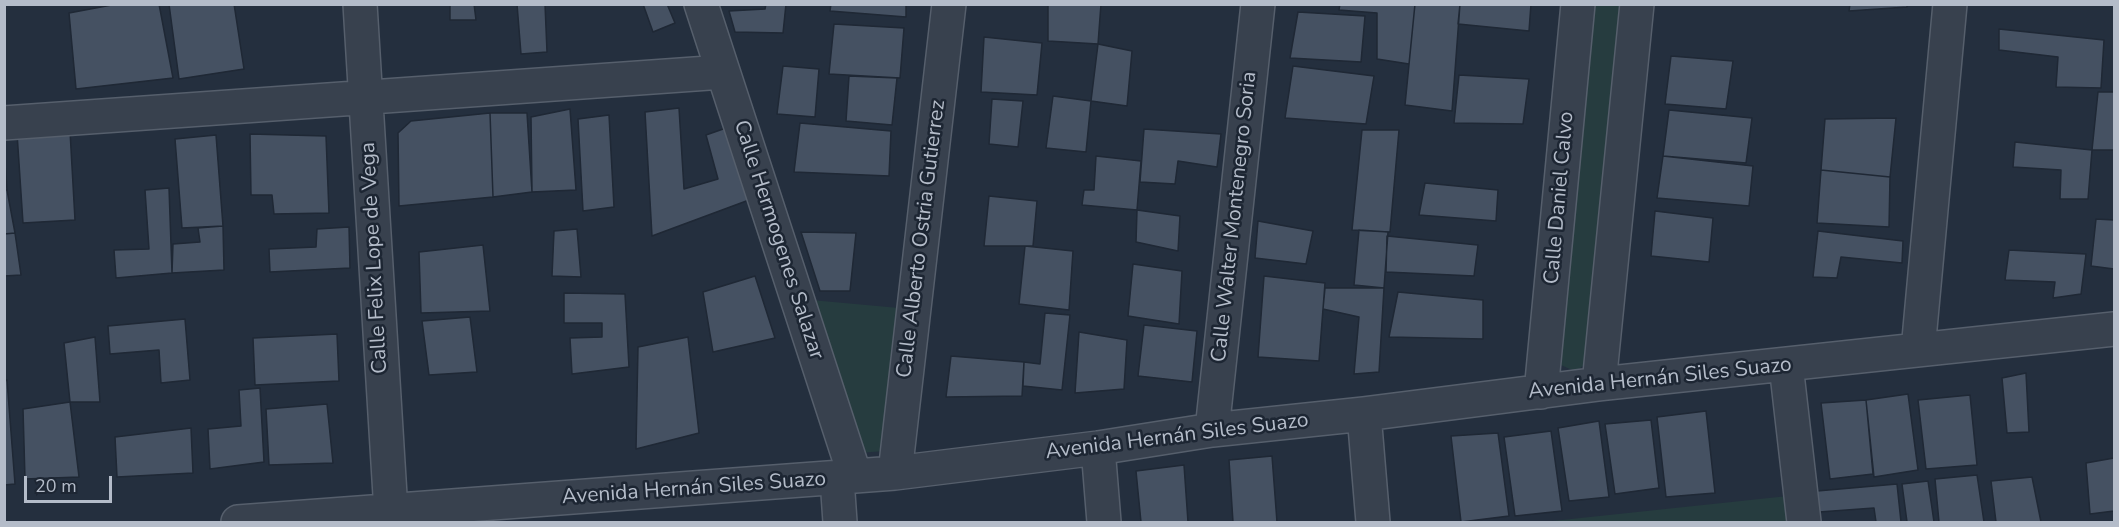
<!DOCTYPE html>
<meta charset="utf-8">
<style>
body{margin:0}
#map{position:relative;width:2119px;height:527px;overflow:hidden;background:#242f3e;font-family:"Nunito Sans",sans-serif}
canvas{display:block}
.frame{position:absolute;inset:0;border:6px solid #b4bcc9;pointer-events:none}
.scale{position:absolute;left:24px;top:476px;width:88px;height:27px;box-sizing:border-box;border:3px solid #b4bcc9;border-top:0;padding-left:8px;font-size:18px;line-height:21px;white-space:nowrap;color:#b4bcc9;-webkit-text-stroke:4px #1d2633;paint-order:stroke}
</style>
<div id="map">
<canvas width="2119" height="527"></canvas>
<div class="frame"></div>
<div class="scale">20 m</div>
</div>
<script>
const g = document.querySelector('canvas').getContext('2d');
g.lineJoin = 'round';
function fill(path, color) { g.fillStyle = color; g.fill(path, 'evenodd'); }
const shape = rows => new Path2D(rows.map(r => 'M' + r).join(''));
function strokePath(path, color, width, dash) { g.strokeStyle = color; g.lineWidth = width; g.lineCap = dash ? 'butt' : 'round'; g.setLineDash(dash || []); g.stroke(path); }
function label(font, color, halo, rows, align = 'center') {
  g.font = font + ' "Nunito Sans",sans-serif'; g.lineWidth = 5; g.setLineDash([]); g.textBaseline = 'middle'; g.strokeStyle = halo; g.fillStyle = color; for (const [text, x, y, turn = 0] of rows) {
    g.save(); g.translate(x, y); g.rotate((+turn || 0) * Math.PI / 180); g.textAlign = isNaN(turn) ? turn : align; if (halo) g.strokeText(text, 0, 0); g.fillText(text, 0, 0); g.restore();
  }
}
const green = shape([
 [1591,5,1622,5,1587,362,1578,370,1572,370,1561,365,1558,359],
 [811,300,899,308,884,451,859,453],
 [1788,496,1791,522,1543,522]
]);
const building = shape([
 [117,4,159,4,173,78,76,89,69,13,117,4],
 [169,4,234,4,244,69,179,79,169,4],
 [450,4,474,4,476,20,450,20,450,4],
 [517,4,545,4,547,52,521,54,517,4],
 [643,4,667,4,675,23,653,32,643,4],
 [766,4,786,4,783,33,735,32,729,11,765,9,766,4],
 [831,4,906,4,906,17,830,11,831,4],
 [1048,4,1101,4,1098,44,1048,41,1048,4],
 [1340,4,1415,4,1409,64,1377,59,1377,13,1339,10,1340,4],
 [1415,4,1460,4,1452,111,1405,105,1415,4],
 [1460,4,1531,4,1529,31,1458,24,1460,4],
 [1850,4,1907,4,1907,7,1849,11,1850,4],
 [1298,12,1365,16,1361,62,1290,58,1298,12],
 [834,24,904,28,900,78,829,74,834,24],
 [1999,29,2104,40,2101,88,2056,87,2058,57,1999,50,1999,29],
 [984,37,1042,43,1037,95,981,92,984,37],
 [1098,44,1132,51,1127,106,1091,101,1098,44],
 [1671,56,1733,61,1726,109,1665,104,1671,56],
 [783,66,819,69,815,117,777,114,783,66],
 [1293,66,1374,76,1366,124,1285,118,1293,66],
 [1459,75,1529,79,1523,124,1454,123,1459,75],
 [849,76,897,78,892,125,846,121,849,76],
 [2098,92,2114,92,2114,150,2092,150,2098,92],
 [1053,96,1091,101,1086,152,1046,148,1053,96],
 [992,99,1023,101,1018,147,989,144,992,99],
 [679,108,684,189,718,179,706,135,726,128,749,200,652,236,645,112,679,108],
 [570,109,576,190,532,192,531,117,570,109],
 [1669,110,1752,118,1746,163,1663,156,1669,110],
 [490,113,527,113,532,192,493,197,490,113],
 [490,113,493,197,399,206,398,133,411,121,490,113],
 [609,115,614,207,583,211,578,119,609,115],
 [1896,118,1890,177,1821,170,1825,119,1896,118],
 [800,123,891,131,889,176,794,172,800,123],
 [1144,129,1221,134,1217,167,1178,161,1175,184,1140,182,1144,129],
 [1362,130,1399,130,1390,232,1352,230,1362,130],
 [70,131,75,220,23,223,17,133,70,131],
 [250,134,326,136,329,213,274,214,272,195,251,195,250,134],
 [216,135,223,226,182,228,175,139,216,135],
 [2015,142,2092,150,2088,199,2060,199,2061,170,2013,167,2015,142],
 [4,151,7,190,4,190,4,151],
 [1096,156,1141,161,1137,210,1082,205,1084,190,1094,190,1096,156],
 [1663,156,1753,166,1749,206,1657,198,1663,156],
 [1821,170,1890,177,1889,227,1817,223,1821,170],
 [1425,183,1498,190,1496,221,1419,215,1425,183],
 [169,188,172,273,116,278,114,250,149,249,145,190,169,188],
 [4,190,7,190,15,233,4,234,4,190],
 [989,196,1037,201,1033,246,984,246,989,196],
 [1137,210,1180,216,1178,251,1136,242,1137,210],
 [1655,211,1713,218,1709,262,1651,256,1655,211],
 [2096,219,2114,220,2114,269,2091,266,2096,219],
 [1258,221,1313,231,1306,264,1255,258,1258,221],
 [223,226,224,270,172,273,173,244,200,242,198,228,223,226],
 [349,227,350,268,270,272,269,249,316,247,317,229,349,227],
 [577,229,581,277,552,276,554,231,577,229],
 [1359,230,1388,232,1384,288,1354,285,1359,230],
 [1818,231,1903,241,1902,263,1841,257,1837,278,1813,277,1818,231],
 [801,232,856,233,850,291,820,291,801,232],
 [15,233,21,275,4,276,4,234,15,233],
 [1387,236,1478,245,1474,276,1386,272,1387,236],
 [483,245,490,311,421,313,419,252,483,245],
 [1025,246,1073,251,1069,310,1019,304,1025,246],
 [2009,250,2086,254,2081,294,2053,298,2055,282,2005,280,2009,250],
 [1133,264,1182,271,1179,324,1128,316,1133,264],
 [755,276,775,338,713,352,703,292,755,276],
 [1264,276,1325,283,1319,361,1258,357,1264,276],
 [1325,288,1384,288,1379,372,1354,374,1359,317,1323,309,1325,288],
 [1398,292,1483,300,1483,339,1389,337,1398,292],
 [564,293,625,294,629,367,572,374,570,338,602,337,602,323,564,323,564,293],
 [1045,313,1070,315,1062,390,1023,386,1024,362,1040,364,1045,313],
 [470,317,477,372,429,375,422,321,470,317],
 [185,319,190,380,161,383,159,350,110,354,108,326,185,319],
 [1144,325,1197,331,1192,382,1138,376,1144,325],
 [1079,332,1127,340,1124,389,1075,393,1079,332],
 [337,334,339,381,255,385,253,338,337,334],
 [95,337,100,402,70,402,64,343,95,337],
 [688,337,699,433,636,449,638,347,688,337],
 [951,356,1024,362,1022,396,946,397,951,356],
 [2026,373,2029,432,2007,433,2002,378,2026,373],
 [7,380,15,484,4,485,4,381,7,380],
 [260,388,264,462,210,469,208,429,241,426,239,390,260,388],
 [1908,394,1918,470,1874,477,1866,400,1908,394],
 [1970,395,1977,465,1926,469,1918,400,1970,395],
 [1866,400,1873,474,1830,479,1821,403,1866,400],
 [70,402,79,477,25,479,23,409,70,402],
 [327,404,333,463,269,465,266,409,327,404],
 [1706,411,1715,493,1666,497,1657,417,1706,411],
 [1651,420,1659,488,1615,494,1605,424,1651,420],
 [1599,421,1609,497,1569,501,1558,428,1599,421],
 [191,428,193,473,117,477,115,437,191,428],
 [1551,431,1562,511,1515,516,1504,437,1551,431],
 [1498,433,1509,516,1461,522,1451,436,1498,433],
 [1272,456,1277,522,1233,522,1229,460,1272,456],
 [2114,458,2114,511,2090,514,2086,463,2114,458],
 [1184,465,1188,522,1141,522,1136,471,1184,465],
 [1977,475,1984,522,1939,522,1935,479,1977,475],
 [2032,477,2041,522,1996,522,1991,481,2032,477],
 [1928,481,1934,522,1907,522,1902,484,1928,481],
 [1897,484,1901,522,1876,522,1874,508,1819,512,1817,491,1897,484]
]);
const minor = shape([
 [360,4,391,512],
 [701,4,855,476],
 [4,123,723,72],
 [1918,350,1950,4],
 [1786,365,1804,522],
 [1599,384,1637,4],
 [1541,392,1578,4],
 [1364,414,1373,522],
 [1212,430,1258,4],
 [1098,448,1104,522],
 [895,473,949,4],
 [837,479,840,522],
 [238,522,895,473,1098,448,1212,430,1364,414,1599,384,2114,329]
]);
const streetNames = [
 ["Calle Daniel Calvo",1560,198,-85],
 ["Calle Walter Montenegro Soria",1235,217,-84],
 ["Calle Alberto Ostria Gutierrez",922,239,-83],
 ["Calle Hermogenes Salazar",778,240,72],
 ["Calle Felix Lope de Vega",375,258,-93],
 ["Avenida Hernán Siles Suazo",1660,379,-6],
 ["Avenida Hernán Siles Suazo",1177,437,-7],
 ["Avenida Hernán Siles Suazo",694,489,-4]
];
fill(green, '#263c3f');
fill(building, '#455162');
strokePath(building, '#1f2835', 1.5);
strokePath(minor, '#565f6c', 36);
strokePath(minor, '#38414e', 33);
label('21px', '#b4bcc9', '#1d2633', streetNames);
</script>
